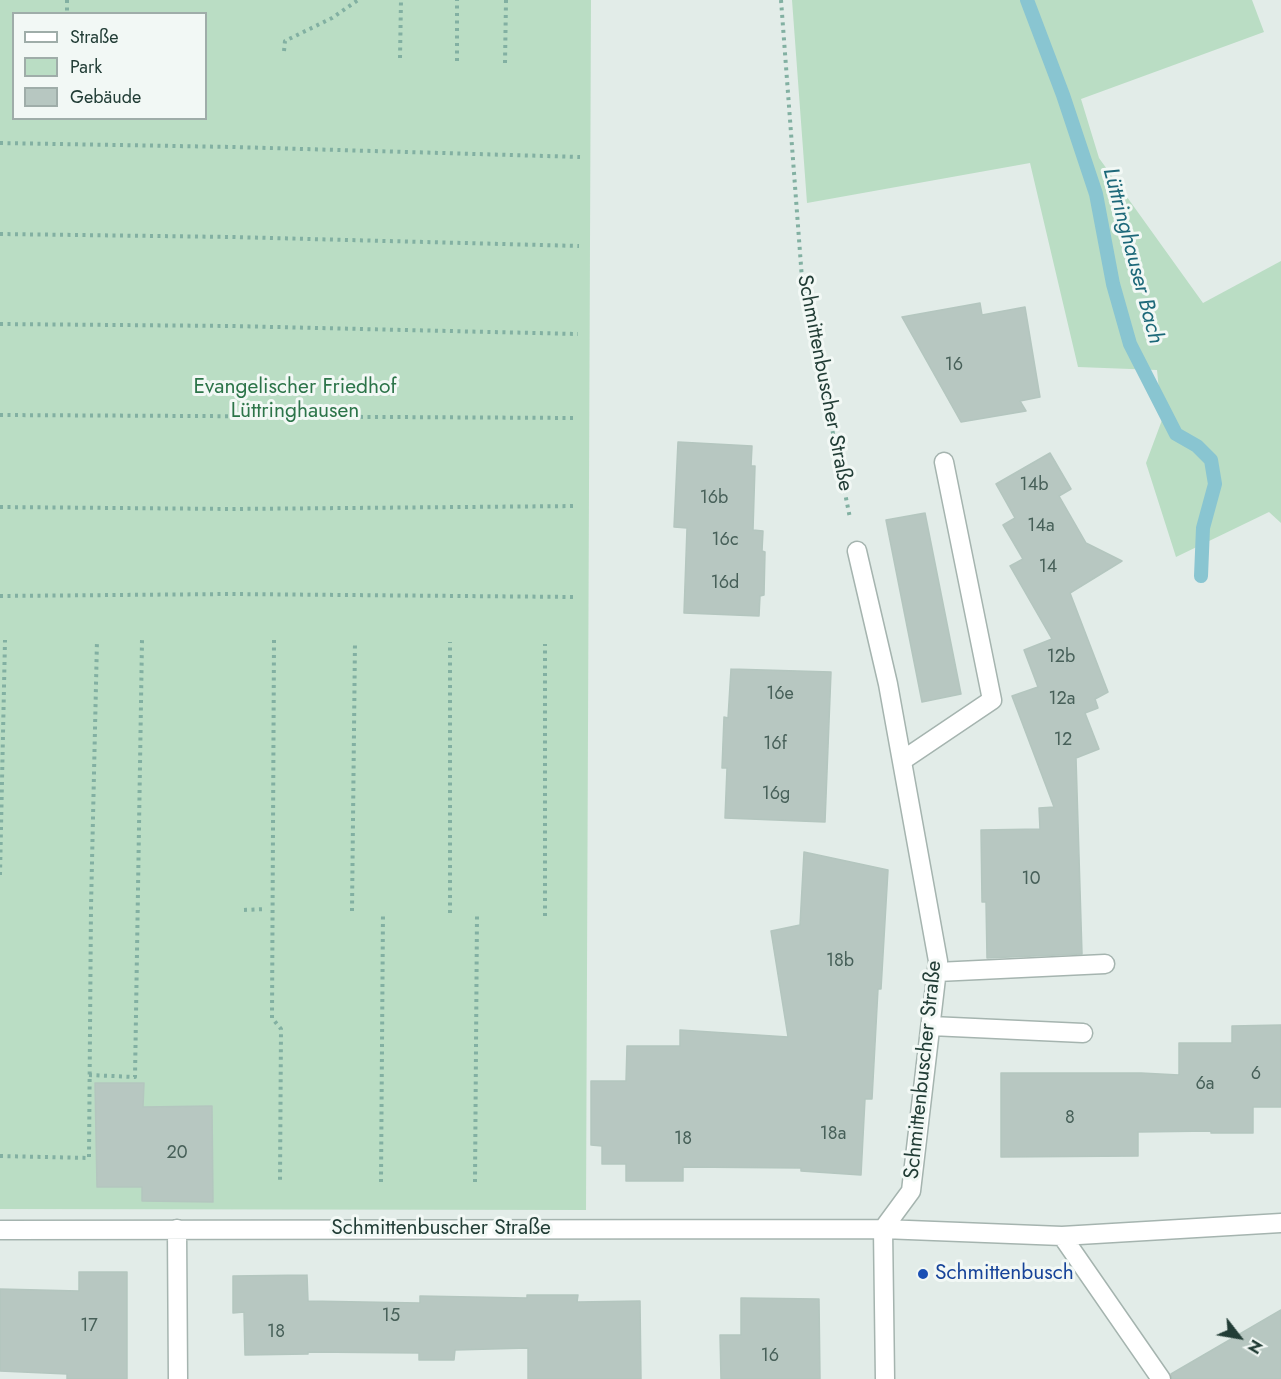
<!DOCTYPE html>
<meta charset="utf-8">
<style>
body{margin:0}
#map{position:relative;width:1281px;height:1379px;overflow:hidden;background:#e2ece8;font-family:Jost,sans-serif}
canvas{display:block}
.legend{position:absolute;left:12px;top:12px;width:195px;height:108px;box-sizing:border-box;background:#f2f8f5;border:2px solid #9fada9;margin:0;padding:8px 10px;list-style:none;font-size:18px;color:#223d36}
.legend li{display:flex;align-items:center;gap:12px;height:30px}
.legend b{width:30px;border:2px solid #9fada9}
.north{position:absolute;left:1209px;top:1307px;width:60px;height:60px;-webkit-text-stroke:4px #f2f8f5;paint-order:stroke;rotate:121deg;font-size:16px;font-weight:700;line-height:24px;text-align:center;color:#223d36}
.north::after{content:'';display:block;margin:auto;width:21px;height:27px;background:#223d36;clip-path:polygon(50% 0,100% 100%,50% 72%,0 100%)}
</style>
<div id="map">
<canvas width="1281" height="1379"></canvas>
<ul class="legend">
<li><b style="height:8px;background:#fff"></b>Straße</li>
<li><b style="height:16px;background:#baddc4"></b>Park</li>
<li><b style="height:16px;background:#b7c7c1"></b>Gebäude</li>
</ul>
<div class="north">N</div>
</div>
<script>
const g = document.querySelector('canvas').getContext('2d');
g.lineJoin = 'round';
function fill(path, color) { g.fillStyle = color; g.fill(path, 'evenodd'); }
const shape = rows => new Path2D(rows.map(r => 'M' + r).join(''));
function strokePath(path, color, width, dash) { g.strokeStyle = color; g.lineWidth = width; g.lineCap = dash ? 'butt' : 'round'; g.setLineDash(dash || []); g.stroke(path); }
function label(font, color, halo, rows, align = 'center') {
  g.font = font + ' Jost,sans-serif'; g.lineWidth = 6; g.setLineDash([]); g.textBaseline = 'middle'; g.strokeStyle = halo; g.fillStyle = color; for (const [text, x, y, turn = 0] of rows) {
    g.save(); g.translate(x, y); g.rotate((+turn || 0) * Math.PI / 180); g.textAlign = isNaN(turn) ? turn : align; if (halo) g.strokeText(text, 0, 0); g.fillText(text, 0, 0); g.restore();
  }
}
const green = shape([
 [0,0,591,0,586,1210,0,1209],
 [14,14,206,14,206,118,14,118],
 [792,0,1252,0,1264,32,1081,99,1099,158,1203,303,1281,261,1281,523,1269,512,1176,557,1146,463,1162,420,1157,370,1078,367,1030,163,807,203]
]);
const stream = shape([
 [1027,0,1063,95,1096,194,1113,284,1130,344,1176,434,1197,446,1211,460,1215,484,1203,528,1201,576]
]);
const building = shape([
 [980,303,982,315,1025,307,1040,397,1020,401,1026,411,961,422,902,317,980,303],
 [678,442,752,446,751,466,755,466,753,530,763,531,762,551,765,552,764,595,760,596,759,616,684,613,687,528,674,527,678,442],
 [1050,453,1071,489,1059,496,1086,543,1122,561,1070,593,1108,692,1095,699,1098,708,1085,713,1099,749,1076,758,1082,954,987,958,986,902,982,902,981,830,1040,829,1039,808,1054,807,1012,696,1038,687,1024,650,1052,639,1010,566,1023,559,1003,525,1015,518,996,484,1050,453],
 [925,513,961,694,922,702,886,520,925,513],
 [731,669,831,672,825,822,725,818,727,768,722,768,724,717,728,718,731,669],
 [804,852,888,870,881,989,878,989,872,1099,865,1099,861,1175,801,1171,801,1168,683,1167,683,1181,626,1181,626,1164,602,1164,602,1146,591,1145,591,1081,626,1081,627,1046,680,1046,680,1030,788,1037,771,931,800,925,804,852],
 [1281,1025,1281,1107,1253,1107,1253,1133,1211,1133,1211,1131,1138,1132,1138,1156,1001,1157,1001,1073,1141,1073,1179,1075,1179,1043,1232,1043,1232,1026,1281,1025],
 [95,1083,144,1083,143,1107,212,1106,213,1202,142,1201,142,1187,97,1187,95,1083],
 [79,1272,127,1272,127,1379,67,1379,67,1374,0,1371,0,1289,79,1291,79,1272],
 [307,1275,308,1301,420,1303,420,1296,527,1298,527,1295,578,1295,577,1302,640,1301,641,1379,528,1379,528,1348,455,1350,454,1360,419,1360,419,1353,308,1352,308,1354,245,1355,244,1312,233,1313,233,1276,307,1275],
 [741,1298,819,1299,820,1379,721,1379,720,1335,741,1335,741,1298],
 [1281,1310,1281,1379,1172,1379,1171,1374,1281,1310]
]);
const path = shape([
 [67,0,67,14],
 [781,0,802,279,850,518],
 [284,51,285,41,332,18,358,0],
 [400,58,401,0],
 [457,61,457,0],
 [505,63,506,0],
 [0,143,234,147,580,157],
 [0,234,233,237,579,246],
 [0,324,232,326,578,334],
 [0,415,577,418],
 [0,507,232,509,577,506],
 [0,596,231,594,576,597],
 [274,640,272,1018,281,1029,280,1182],
 [0,875,5,640],
 [244,910,266,909],
 [352,911,355,641],
 [450,913,450,642],
 [545,916,545,644],
 [89,1075,135,1077,142,640],
 [0,1156,89,1158,91,907,97,640],
 [381,1182,383,912],
 [475,1182,477,914]
]);
const minor = shape([
 [857,551,888,684,938,961,911,1191,883,1229,885,1379],
 [903,760,992,700,944,462],
 [937,972,1105,964],
 [931,1026,1083,1033],
 [177,1229,178,1379],
 [0,1230,883,1229,1062,1236,1281,1223],
 [1062,1236,1161,1379]
]);
const markers = [
 [923,1274,6,"#1a4fb4"]
];
const numberNames = [
 ["16",954,366],
 ["14b",1034,486],
 ["16b",714,499],
 ["14a",1041,527],
 ["16c",725,541],
 ["14",1048,568],
 ["16d",725,584],
 ["12b",1061,658],
 ["16e",780,695],
 ["12a",1062,700],
 ["12",1063,741],
 ["16f",775,745],
 ["16g",776,795],
 ["10",1031,880],
 ["18b",840,962],
 ["6",1256,1075],
 ["6a",1205,1085],
 ["8",1070,1119],
 ["18a",833,1135],
 ["18",683,1140],
 ["20",177,1154],
 ["15",391,1317],
 ["17",89,1327],
 ["18",276,1333],
 ["16",770,1357]
];
const streetNames = [
 ["Schmittenbuscher Straße",824,383,79],
 ["Schmittenbuscher Straße",924,1070,-84],
 ["Schmittenbuscher Straße",441,1229]
];
const parkNames = [
 ["Evangelischer Friedhof",295,388],
 ["Lüttringhausen",295,412]
];
const transitNames = [
 ["Schmittenbusch",935,1274]
];
const waterNames = [
 ["Lüttringhauser Bach",1132,256,75]
];
fill(green, '#baddc4');
strokePath(stream, '#89c5d1', 14);
fill(building, '#b7c7c1');
strokePath(building, '#b4c6bf', 1.5);
strokePath(minor, '#a5b4af', 21);
strokePath(path, '#82b0a2', 4, [3, 4.5]);
strokePath(minor, '#fff', 18);
for (const [x, y, r, color] of markers) { const dot = new Path2D(); dot.arc(x, y, r, 0, 2 * Math.PI); g.fillStyle = color; g.fill(dot); strokePath(dot, '#f2f8f5', 2); }
label('18px', '#476059', null, numberNames);
label('21px', '#223d36', '#f2f8f5', streetNames);
label('21px', '#2c7449', '#f2f8f5', parkNames);
label('21px', '#164399', '#f2f8f5', transitNames, 'left');
label('italic 22px', '#1c6879', '#f2f8f5', waterNames);
</script>
